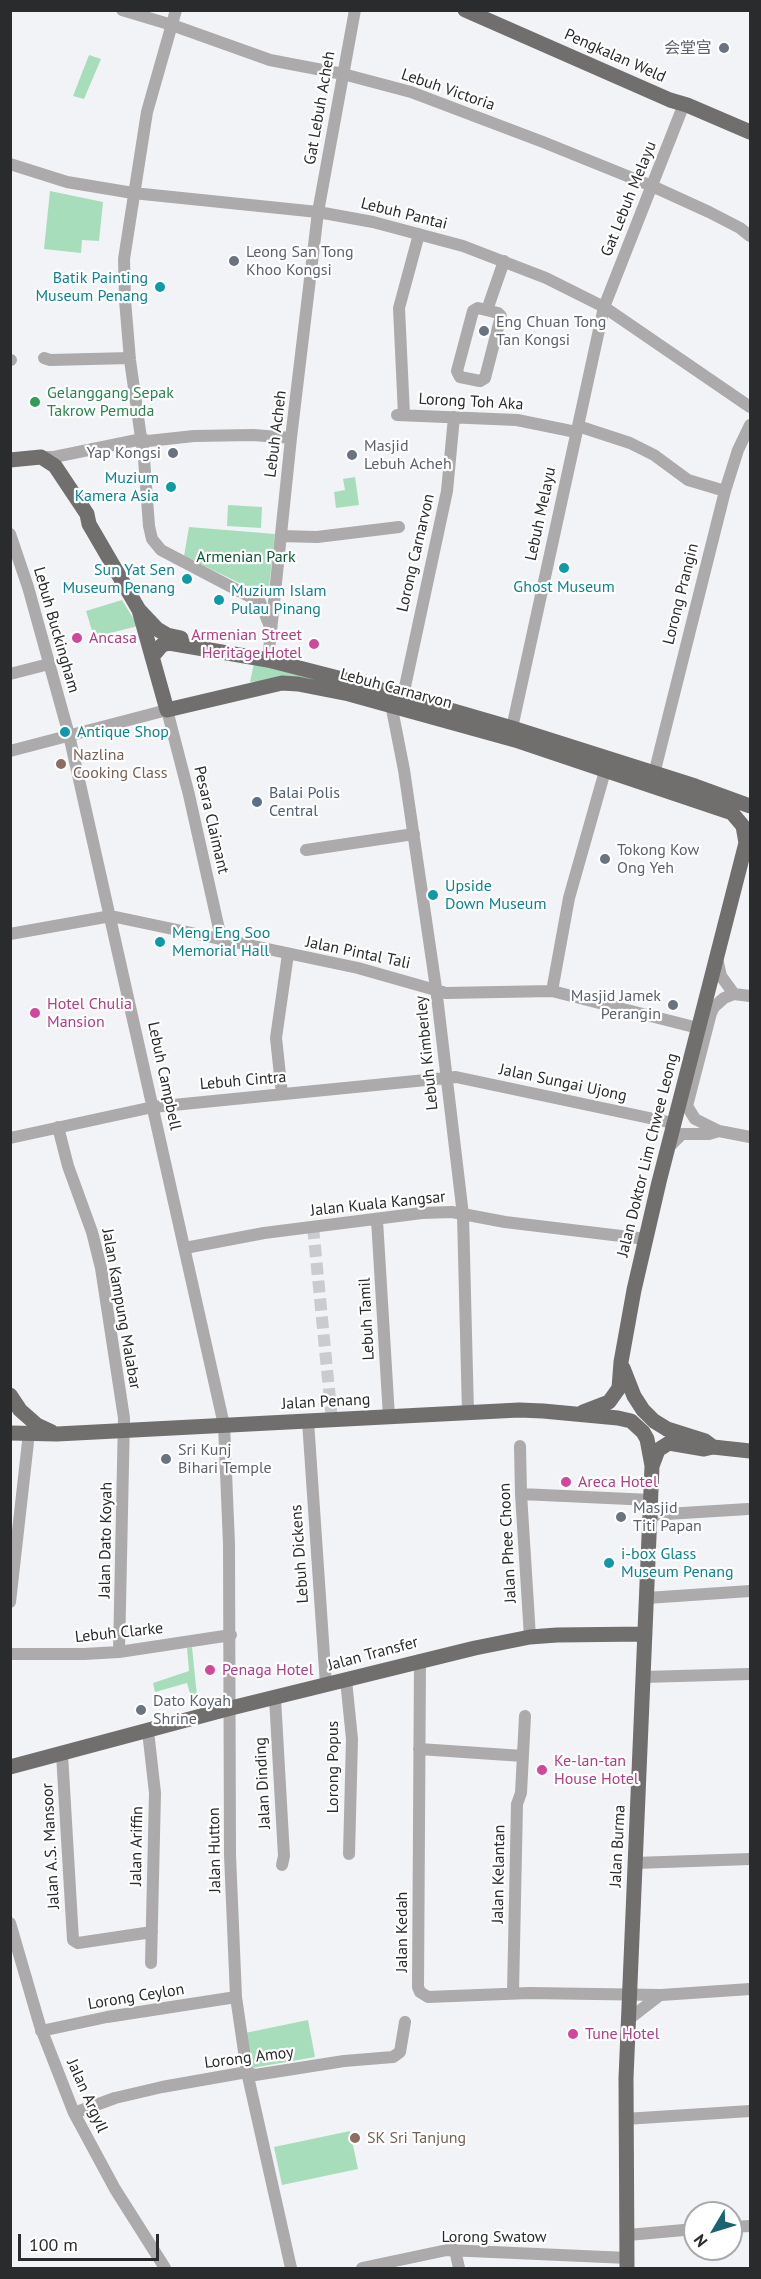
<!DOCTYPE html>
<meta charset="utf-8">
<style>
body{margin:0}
#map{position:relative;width:761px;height:2279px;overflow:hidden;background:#f1f3f6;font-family:"PT Sans",sans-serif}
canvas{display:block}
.frame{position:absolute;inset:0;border:12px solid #2a2b2c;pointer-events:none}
.north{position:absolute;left:683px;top:2201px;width:60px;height:60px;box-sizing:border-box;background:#fff;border:2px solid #aaaaab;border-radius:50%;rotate:232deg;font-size:16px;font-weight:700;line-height:24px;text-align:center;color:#2a2b2c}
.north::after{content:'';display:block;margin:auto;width:21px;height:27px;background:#1a6471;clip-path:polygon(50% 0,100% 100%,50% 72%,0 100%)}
.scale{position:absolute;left:18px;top:2234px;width:141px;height:27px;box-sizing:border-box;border:3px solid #2a2b2c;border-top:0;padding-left:8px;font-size:18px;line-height:21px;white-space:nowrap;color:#2a2b2c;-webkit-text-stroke:4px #fff;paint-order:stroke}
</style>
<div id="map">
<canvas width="761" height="2279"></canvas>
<div class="frame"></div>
<div class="north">N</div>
<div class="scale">100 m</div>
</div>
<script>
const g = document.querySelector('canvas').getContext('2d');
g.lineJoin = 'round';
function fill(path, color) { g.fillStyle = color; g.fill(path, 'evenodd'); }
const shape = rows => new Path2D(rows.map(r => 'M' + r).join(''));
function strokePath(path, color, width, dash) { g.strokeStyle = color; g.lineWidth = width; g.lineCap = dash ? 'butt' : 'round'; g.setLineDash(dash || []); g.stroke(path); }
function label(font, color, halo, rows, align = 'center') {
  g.font = font + ' "PT Sans","Noto Sans SC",sans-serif'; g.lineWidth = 4.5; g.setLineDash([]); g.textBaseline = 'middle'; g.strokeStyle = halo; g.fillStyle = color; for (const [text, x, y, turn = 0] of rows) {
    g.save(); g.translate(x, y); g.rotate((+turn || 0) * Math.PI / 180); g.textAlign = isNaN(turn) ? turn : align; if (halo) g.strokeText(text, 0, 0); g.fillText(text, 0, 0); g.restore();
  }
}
const green = shape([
 [89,55,101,59,84,99,73,96],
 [50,191,103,202,99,241,82,240,81,253,44,249],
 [355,477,359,505,336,508,334,492,345,490,343,479],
 [228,505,262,507,261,528,227,526],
 [189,527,275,534,269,587,266,590,256,591,184,556],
 [122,600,138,626,94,637,86,611],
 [254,663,331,683,283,679,250,682],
 [192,1647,197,1696,191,1697,187,1683,155,1692,153,1683,189,1671,187,1648],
 [308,2020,315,2057,252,2068,245,2033],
 [350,2131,358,2169,282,2185,274,2147]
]);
const minorTunnel = shape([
 [313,1227,332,1420]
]);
const minor = shape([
 [122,10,172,25,270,60,343,74,411,92,543,142,652,186,709,212,740,228,750,236],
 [176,10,147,112,124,259,125,300,130,360,144,459,149,526,152,539,161,550,260,602,271,629],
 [10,164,67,182,133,193,318,212,373,222,463,246,546,278,604,307,750,407],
 [478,308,498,313,501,316,485,378,480,381,460,377,457,371,473,311,478,308],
 [487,310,504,261],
 [44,358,50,360,130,358],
 [10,360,11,360],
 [397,415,517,420,576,432],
 [404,415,399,308,419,234],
 [578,426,630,443,654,455,688,480,725,491],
 [41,457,54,457,142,439,148,441,194,436,253,435,291,438],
 [10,534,28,587,69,735,224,1425,229,1544,230,1855,236,1997,247,2072,291,2268],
 [281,536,317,537,399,527],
 [268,660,291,438,318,212,355,10],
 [10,674,49,664],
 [403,696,447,491,454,417],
 [390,699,404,770,436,988,463,1215,468,1413],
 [512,728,604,307,684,104],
 [10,751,167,710,189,795,221,938],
 [654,774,725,491,738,450,750,425],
 [306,850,414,834],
 [10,934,111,916,358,968,446,993,552,991,698,1028],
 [717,958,721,976,734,994],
 [552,991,569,898,605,771],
 [734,994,724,998,714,1007,711,1013,687,1106,695,1119,719,1131,750,1137],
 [734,994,750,996],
 [282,1094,276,1038,288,954],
 [58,1127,68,1166,92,1232,101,1268,124,1418,119,1652],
 [10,1138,153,1107,456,1077,673,1123],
 [668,1148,682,1134,709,1134,719,1131],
 [377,1220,389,1417],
 [185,1248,264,1233,422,1213,452,1212,505,1222,646,1239],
 [308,1421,326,1685],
 [520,1446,521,1494,530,1637],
 [521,1494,651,1500],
 [650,1515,748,1509],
 [647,1598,750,1591],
 [10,1602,29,1433],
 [10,1654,84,1654,119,1652,231,1635],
 [420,1660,418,1987,420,1992,428,1997,529,1993,661,1995,750,1989],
 [643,1677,750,1674],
 [346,1680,352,1739,349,1854],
 [275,1698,284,1856,282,1865],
 [148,1731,155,1793,151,1963],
 [419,1749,523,1756],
 [62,1754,73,1940,78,1943,152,1932],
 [635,1863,750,1859],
 [10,1923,40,2026,74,2113,115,2189,165,2268],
 [513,1993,517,1804,521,1793,525,1716],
 [629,2019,660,1995],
 [41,2031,107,2017,236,1997],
 [74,2113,115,2098,162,2087,247,2072,255,2075,344,2061,393,2057,400,2052,405,2022],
 [625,2119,750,2111],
 [731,2227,750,2226],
 [628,2235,695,2229],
 [455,2250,459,2268],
 [362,2268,447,2250,628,2258]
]);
const major = shape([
 [465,10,670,100,687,105,750,132],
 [10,460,41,457,55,466,87,514,89,524,139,610,157,629,167,635,181,638],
 [139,610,167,710,282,683,298,684,349,694,515,740,732,813,743,826,746,843],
 [152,657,162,645,169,643,268,660,350,681,512,728,695,786,750,806],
 [623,1368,634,1396,643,1410,654,1421,667,1429,705,1441,713,1447],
 [10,1395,20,1410,37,1425,52,1432],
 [583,1412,609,1402,619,1388,621,1362,634,1290,659,1182,748,835],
 [10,1433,57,1434,519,1410,543,1411,618,1418,631,1421,643,1432,647,1439,652,1466,626,2078,627,2268],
 [652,1466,658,1450,669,1443,704,1449,713,1447,750,1451],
 [10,1767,231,1708,475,1648,530,1637,557,1635,645,1634]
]);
const markers = [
 [724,48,6,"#6b7280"],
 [234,261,6,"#6b7280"],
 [160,287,6,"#0f9aa8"],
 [484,331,6,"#6b7280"],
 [35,402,6,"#2e9e5b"],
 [173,453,6,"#6b7280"],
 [352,455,6,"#6b7280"],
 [171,487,6,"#0f9aa8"],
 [564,568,6,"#0f9aa8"],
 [187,579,6,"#0f9aa8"],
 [219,600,6,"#0f9aa8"],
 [77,638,6,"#d1479c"],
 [314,644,6,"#d1479c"],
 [65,732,6,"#0f9aa8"],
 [61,764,6,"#8d6e63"],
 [257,802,6,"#5c6f8a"],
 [605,859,6,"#6b7280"],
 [433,895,6,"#0f9aa8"],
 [160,942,6,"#0f9aa8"],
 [673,1005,6,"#6b7280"],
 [35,1013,6,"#d1479c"],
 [166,1459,6,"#6b7280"],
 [566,1482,6,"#d1479c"],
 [621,1517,6,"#6b7280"],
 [609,1563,6,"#0f9aa8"],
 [210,1670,6,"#d1479c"],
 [141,1710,6,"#6b7280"],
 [542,1770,6,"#d1479c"],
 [573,2034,6,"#d1479c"],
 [355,2138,6,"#8d6e63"]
];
const worshipNames = [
 ["会堂宫",712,48,"right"],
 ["Leong San Tong",246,252],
 ["Khoo Kongsi",246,270],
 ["Eng Chuan Tong",496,322],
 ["Tan Kongsi",496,340],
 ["Masjid",364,446],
 ["Lebuh Acheh",364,464],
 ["Yap Kongsi",161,453,"right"],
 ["Tokong Kow",617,850],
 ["Ong Yeh",617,868],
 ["Masjid Jamek",661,996,"right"],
 ["Perangin",661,1014,"right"],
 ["Sri Kunj",178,1450],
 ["Bihari Temple",178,1468],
 ["Masjid",633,1508],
 ["Titi Papan",633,1526],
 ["Dato Koyah",153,1701],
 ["Shrine",153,1719]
];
const streetNames = [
 ["Pengkalan Weld",615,56,24],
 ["Lebuh Victoria",448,90,19],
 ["Gat Lebuh Acheh",320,108,-80],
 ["Gat Lebuh Melayu",629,199,-68],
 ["Lebuh Pantai",404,214,14],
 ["Lorong Toh Aka",471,402,3],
 ["Lebuh Acheh",276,434,-83],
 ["Lebuh Melayu",541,514,-78],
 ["Lorong Carnarvon",416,553,-77],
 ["Lorong Prangin",681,594,-76],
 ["Lebuh Buckingham",56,630,74],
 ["Lebuh Carnarvon",396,689,15],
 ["Pesara Claimant",211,820,77],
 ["Jalan Pintal Tali",358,953,12],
 ["Lebuh Kimberley",427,1053,-96],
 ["Lebuh Campbell",164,1076,78],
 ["Lebuh Cintra",243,1081,-5],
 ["Jalan Sungai Ujong",563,1083,12],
 ["Jalan Doktor Lim Chwee Leong",648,1155,-76],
 ["Jalan Kuala Kangsar",378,1204,-6],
 ["Jalan Kampung Malabar",121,1309,80],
 ["Lebuh Tamil",367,1319,-93],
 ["Jalan Penang",326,1402,-3],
 ["Jalan Dato Koyah",106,1540,-89],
 ["Jalan Phee Choon",508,1543,-93],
 ["Lebuh Dickens",300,1554,-94],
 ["Lebuh Clarke",119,1633,-6],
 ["Jalan Transfer",373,1654,-15],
 ["Lorong Popus",333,1767,-90],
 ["Jalan Dinding",263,1783,-93],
 ["Jalan A.S. Mansoor",51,1846,-93],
 ["Jalan Ariffin",137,1846,-89],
 ["Jalan Burma",618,1846,-87],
 ["Jalan Hutton",215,1850,-91],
 ["Jalan Kelantan",499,1874,-89],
 ["Jalan Kedah",402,1932,-90],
 ["Lorong Ceylon",136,1997,-9],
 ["Lorong Amoy",249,2058,-7],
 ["Jalan Argyll",87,2096,66],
 ["Lorong Swatow",494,2237]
];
const cultureNames = [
 ["Batik Painting",148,278,"right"],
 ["Museum Penang",148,296,"right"],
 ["Muzium",159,478,"right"],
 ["Kamera Asia",159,496,"right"],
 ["Sun Yat Sen",175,570,"right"],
 ["Museum Penang",175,588,"right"],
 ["Ghost Museum",564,587,"center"],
 ["Muzium Islam",231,591],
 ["Pulau Pinang",231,609],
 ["Antique Shop",77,732],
 ["Upside",445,886],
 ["Down Museum",445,904],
 ["Meng Eng Soo",172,933],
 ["Memorial Hall",172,951],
 ["i-box Glass",621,1554],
 ["Museum Penang",621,1572]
];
const leisureNames = [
 ["Gelanggang Sepak",47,393],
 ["Takrow Pemuda",47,411]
];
const parkNames = [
 ["Armenian Park",246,557]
];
const hotelNames = [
 ["Armenian Street",302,635,"right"],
 ["Heritage Hotel",302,653,"right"],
 ["Ancasa",89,638],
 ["Hotel Chulia",47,1004],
 ["Mansion",47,1022],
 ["Areca Hotel",578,1482],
 ["Penaga Hotel",222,1670],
 ["Ke-lan-tan",554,1761],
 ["House Hotel",554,1779],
 ["Tune Hotel",585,2034]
];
const educationNames = [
 ["Nazlina",73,755],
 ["Cooking Class",73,773],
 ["SK Sri Tanjung",367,2138]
];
const serviceNames = [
 ["Balai Polis",269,793],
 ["Central",269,811]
];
fill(green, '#a8ddbb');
strokePath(minorTunnel, '#c9cbce', 12, [12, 6]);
strokePath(minor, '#acaaaa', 12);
strokePath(major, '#716e6e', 15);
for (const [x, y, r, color] of markers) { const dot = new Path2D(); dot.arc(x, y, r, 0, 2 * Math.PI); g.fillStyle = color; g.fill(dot); strokePath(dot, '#fff', 2); }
label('16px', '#5b616d', '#fff', worshipNames, 'left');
label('16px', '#2a2b2c', '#fff', streetNames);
label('16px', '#0d838f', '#fff', cultureNames, 'left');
label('16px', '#27864d', '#fff', leisureNames, 'left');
label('16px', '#105634', '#fff', parkNames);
label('16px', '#b23c85', '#fff', hotelNames, 'left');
label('16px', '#785e54', '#fff', educationNames, 'left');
label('16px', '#4e5e75', '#fff', serviceNames, 'left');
</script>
